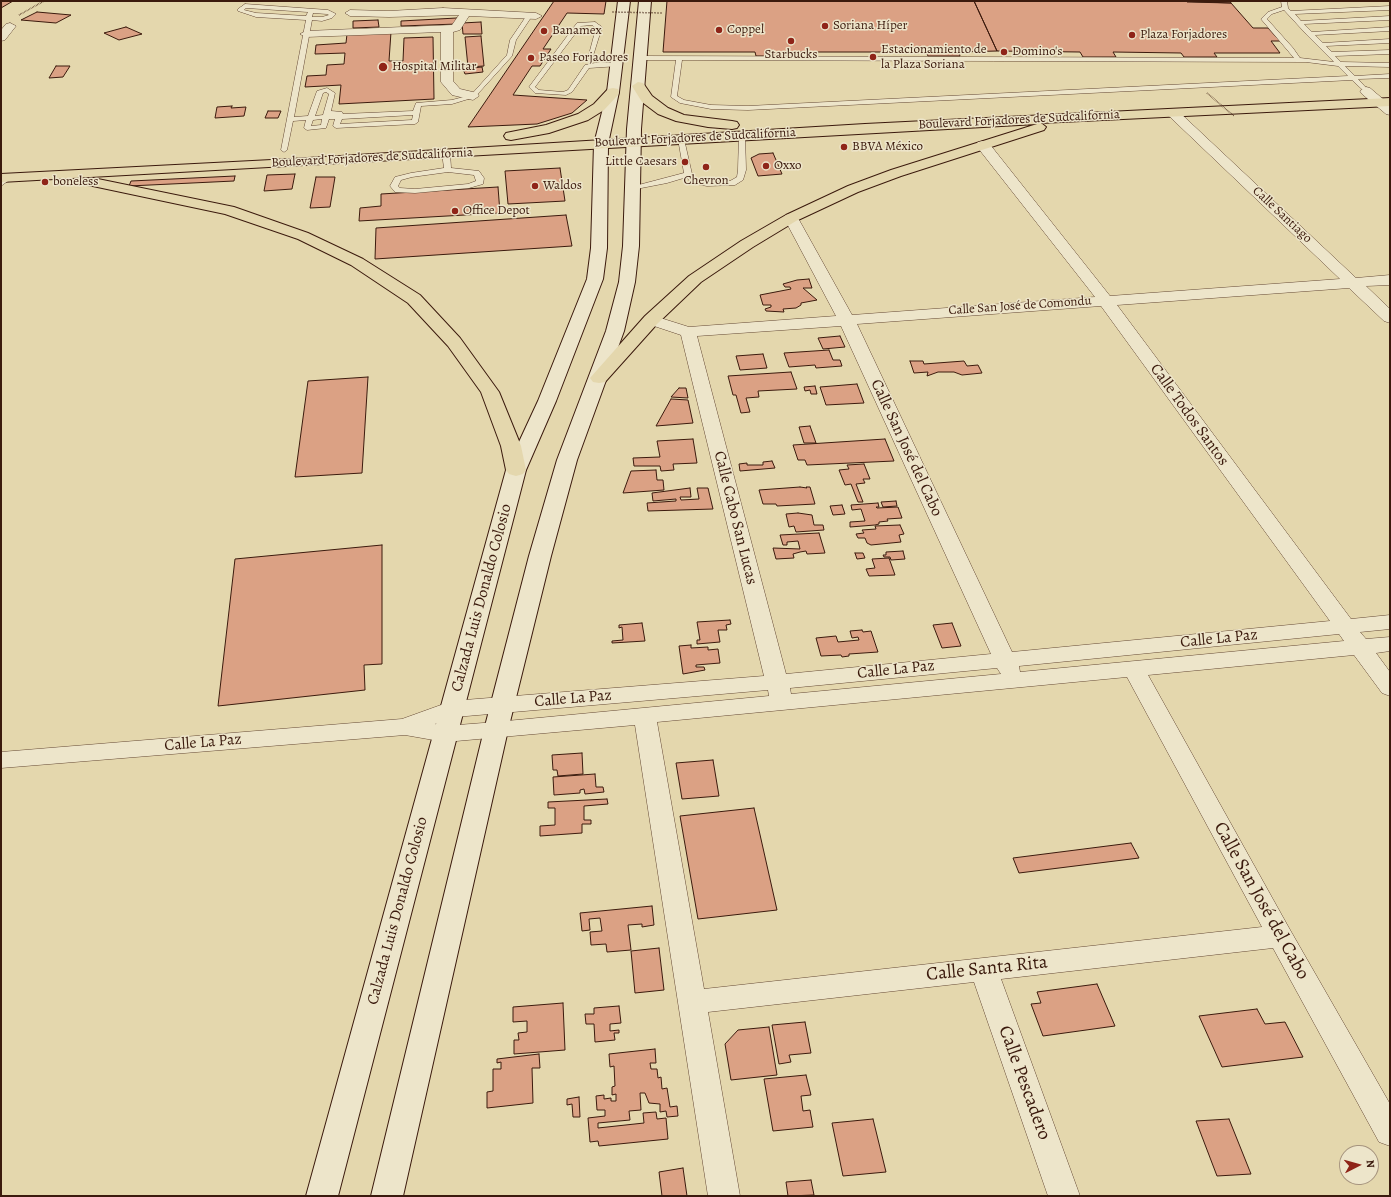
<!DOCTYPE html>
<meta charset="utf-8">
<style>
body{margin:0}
#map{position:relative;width:1391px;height:1197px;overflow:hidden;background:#e4d7ad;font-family:Alegreya,serif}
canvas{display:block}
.frame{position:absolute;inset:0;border:2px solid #3b1a0d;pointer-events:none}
.north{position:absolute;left:1339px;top:1145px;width:40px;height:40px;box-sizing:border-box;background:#ede5ca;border:1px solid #a6947e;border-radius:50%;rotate:84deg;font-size:11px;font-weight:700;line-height:16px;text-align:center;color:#3b1a0d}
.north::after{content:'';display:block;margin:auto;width:14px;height:18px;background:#8f2418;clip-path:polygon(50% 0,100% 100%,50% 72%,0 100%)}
</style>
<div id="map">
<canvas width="1391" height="1197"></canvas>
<div class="frame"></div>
<div class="north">N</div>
</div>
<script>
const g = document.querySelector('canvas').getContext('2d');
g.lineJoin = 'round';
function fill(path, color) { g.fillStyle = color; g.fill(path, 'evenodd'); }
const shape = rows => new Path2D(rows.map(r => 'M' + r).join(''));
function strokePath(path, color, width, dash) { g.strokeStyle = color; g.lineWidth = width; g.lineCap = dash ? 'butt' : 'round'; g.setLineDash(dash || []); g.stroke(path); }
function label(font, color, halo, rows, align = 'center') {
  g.font = font + ' Alegreya,serif'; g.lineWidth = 3; g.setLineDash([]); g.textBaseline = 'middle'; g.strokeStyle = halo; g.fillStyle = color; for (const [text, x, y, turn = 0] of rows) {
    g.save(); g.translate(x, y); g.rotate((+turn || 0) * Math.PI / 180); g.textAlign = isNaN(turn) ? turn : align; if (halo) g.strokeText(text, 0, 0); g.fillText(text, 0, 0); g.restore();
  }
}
const building = shape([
 [1,1,13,1,1,8,1,1],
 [554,1,606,1,604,14,567,13,543,49,551,49,540,66,532,66,513,95,587,100,572,113,537,124,468,127,554,1],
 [667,1,974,1,997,51,959,52,960,56,928,56,926,52,789,52,790,56,756,56,755,52,663,52,667,1],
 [974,1,1178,1,1231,3,1253,28,1268,28,1280,41,1271,41,1280,53,1214,53,1217,57,1184,57,1181,53,1113,52,1116,57,1083,57,1080,52,997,51,974,1],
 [1186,1,1230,1,1231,3,1187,2,1186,1],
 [37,12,71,15,56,23,21,20,37,12],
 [457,18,457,24,401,26,401,21,457,18],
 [378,20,379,27,353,28,353,21,378,20],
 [481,22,482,34,463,34,462,23,481,22],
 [126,27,142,34,119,40,104,33,126,27],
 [391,32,389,61,403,61,404,38,433,37,434,99,339,104,341,85,305,87,307,76,326,75,327,65,344,64,345,53,315,54,316,45,346,43,347,34,391,32],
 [481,36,484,66,468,67,465,37,481,36],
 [56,66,70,66,63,77,49,78,56,66],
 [482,67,483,72,465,74,463,69,482,67],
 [232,106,231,108,246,107,244,116,215,118,217,107,232,106],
 [268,111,281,111,278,118,265,118,268,111],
 [773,153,782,174,758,176,751,158,759,154,773,153],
 [560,168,565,201,508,204,505,171,560,168],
 [295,174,292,189,264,191,267,175,295,174],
 [235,176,234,181,129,186,131,181,235,176],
 [316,177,335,177,330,207,310,208,316,177],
 [498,187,500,213,359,221,360,208,381,206,381,194,498,187],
 [566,215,572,246,375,259,376,228,566,215],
 [809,279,812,288,803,288,817,300,801,303,801,305,796,308,783,309,784,312,766,311,765,309,771,307,771,305,763,305,760,295,791,289,790,287,785,287,783,284,797,280,809,279],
 [840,336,845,347,823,349,818,338,840,336],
 [829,350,833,360,840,360,842,366,816,368,815,365,789,367,784,353,829,350],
 [763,354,767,368,740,370,736,356,763,354],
 [910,361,923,361,924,364,964,361,967,366,978,365,982,373,962,375,954,372,938,372,927,376,928,372,914,373,910,361],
 [791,372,797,389,758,391,759,397,746,398,750,412,741,413,736,395,733,395,728,376,791,372],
 [368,377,362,473,295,477,308,381,368,377],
 [857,384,864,403,826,405,820,387,857,384],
 [815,386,817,394,811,394,810,390,805,391,804,387,815,386],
 [679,388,686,388,688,398,671,397,679,388],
 [671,399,688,400,693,423,656,426,671,399],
 [810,426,816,443,804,443,799,427,810,426],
 [693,439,697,463,673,464,674,470,661,471,660,466,634,466,633,458,660,457,657,441,693,439],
 [885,439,894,461,807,465,805,460,798,460,793,445,885,439],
 [772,461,775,468,740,471,739,464,747,463,747,465,763,465,763,462,772,461],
 [864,464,870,479,863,479,865,483,856,484,863,502,858,502,851,484,845,485,839,470,849,469,847,465,864,464],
 [656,470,657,480,663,480,664,490,623,493,631,471,656,470],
 [800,487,807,488,806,487,810,487,815,504,777,506,776,504,763,504,759,490,800,487],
 [690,488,691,497,680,497,681,500,699,499,697,488,708,488,713,509,648,511,647,503,676,501,676,499,653,501,652,493,690,488],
 [896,501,897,506,883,507,881,502,896,501],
 [878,503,879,507,876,507,877,508,898,507,902,518,887,519,888,521,879,522,879,524,875,525,850,527,850,522,865,521,861,509,852,510,851,505,878,503],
 [842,505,845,514,833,515,830,506,842,505],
 [798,513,812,515,814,525,823,525,824,530,796,532,794,526,789,527,786,514,798,513],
 [900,525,904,534,899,535,901,542,871,545,867,543,865,538,858,538,856,534,864,533,862,530,876,529,875,526,900,525],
 [819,533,825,553,807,554,806,551,800,552,793,554,794,558,776,559,773,548,800,549,798,541,787,542,787,545,783,545,780,535,819,533],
 [382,545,382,664,364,665,365,690,218,706,235,559,382,545],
 [903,551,905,559,891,560,890,557,884,557,883,555,886,555,886,552,903,551],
 [855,553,863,553,865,558,857,559,855,553],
 [889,558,895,575,869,576,866,569,875,568,872,559,889,558],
 [730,620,731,624,726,625,727,630,718,630,720,642,697,644,697,640,700,640,697,622,730,620],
 [642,623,645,641,612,643,612,641,623,640,622,627,619,628,619,625,642,623],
 [952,623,961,646,942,648,933,625,952,623],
 [862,630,863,632,871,631,878,652,849,654,849,656,842,657,841,655,821,656,816,638,836,636,838,642,859,640,858,637,852,638,850,631,862,630],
 [691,645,691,648,708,647,708,650,718,649,720,663,696,665,696,667,704,667,705,670,683,674,679,646,691,645],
 [582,753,583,774,558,776,557,770,553,770,552,755,582,753],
 [713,760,719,796,682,799,676,763,713,760],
 [595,774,596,787,603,787,604,792,585,794,584,789,580,790,580,793,554,795,553,777,595,774],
 [607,799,608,804,584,806,584,820,591,820,591,824,582,824,582,833,540,836,540,826,555,825,555,808,548,808,548,802,607,799],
 [754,808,777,910,698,919,680,816,754,808],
 [1131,843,1139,858,1019,873,1013,858,1131,843],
 [652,906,654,925,642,927,642,924,628,925,631,950,607,952,606,944,591,945,590,932,602,931,600,918,589,919,590,930,582,931,580,913,652,906],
 [659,948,664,990,635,993,631,951,659,948],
 [1097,984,1115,1026,1043,1036,1031,1004,1041,1003,1037,992,1097,984],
 [563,1003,565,1050,514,1054,514,1040,519,1040,518,1033,527,1032,527,1021,513,1022,513,1007,563,1003],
 [619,1006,621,1023,610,1024,610,1031,619,1030,619,1033,614,1033,615,1040,595,1042,594,1024,586,1024,585,1014,594,1014,594,1008,619,1006],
 [1257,1009,1265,1024,1285,1022,1303,1057,1222,1067,1199,1016,1257,1009],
 [805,1022,811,1053,789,1055,791,1062,779,1064,772,1025,805,1022],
 [769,1027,777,1075,731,1080,725,1044,738,1030,769,1027],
 [655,1049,656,1063,650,1063,651,1069,657,1069,658,1078,661,1077,662,1089,667,1088,670,1107,677,1106,678,1116,667,1117,666,1111,660,1112,660,1104,649,1103,645,1093,640,1093,641,1110,629,1111,630,1120,598,1123,598,1128,644,1123,643,1113,656,1112,657,1119,666,1118,668,1139,599,1146,598,1141,590,1142,588,1118,605,1116,605,1110,597,1110,596,1096,604,1095,604,1099,611,1098,611,1101,616,1101,616,1094,612,1095,612,1087,615,1086,614,1066,610,1067,609,1054,655,1049],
 [539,1054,540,1068,532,1068,533,1103,487,1108,487,1092,493,1091,493,1069,501,1069,501,1062,497,1063,497,1059,539,1054],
 [806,1075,811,1095,801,1096,803,1111,810,1110,813,1127,773,1131,764,1079,806,1075],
 [579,1097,580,1117,573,1117,572,1104,567,1105,567,1099,579,1097],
 [873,1119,886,1172,843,1176,832,1123,873,1119],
 [1229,1119,1251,1174,1217,1176,1196,1121,1229,1119],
 [683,1168,687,1196,662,1196,659,1172,683,1168],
 [811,1180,814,1195,788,1196,786,1182,811,1180]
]);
const path = shape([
 [19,15,44,1]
]);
const service = shape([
 [1281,1,1287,1,1288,8,1291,11,1390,6,1390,10,1295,14,1301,21,1390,16,1390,20,1304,24,1312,32,1390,27,1390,31,1315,35,1323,43,1390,39,1390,43,1326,46,1332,52,1390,50,1390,54,1335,56,1341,62,1390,63,1390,67,1345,66,1355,76,1390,74,1390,78,1358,79,1369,91,1366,93,1352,80,748,110,711,109,680,103,671,97,676,60,641,60,638,58,641,56,1294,58,1261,19,1268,12,1282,7,1281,1],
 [1284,10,1307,35,1334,62,1300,58,1293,48,1267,19,1272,14,1284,10],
 [682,60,1306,62,1338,66,1348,76,748,106,711,105,684,100,677,96,682,60],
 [245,4,328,10,336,14,332,18,322,21,312,20,294,117,308,116,317,91,327,88,335,93,331,111,342,112,343,114,413,111,416,103,452,100,471,95,507,55,510,40,527,15,532,16,516,40,512,56,475,97,452,104,421,106,418,122,415,124,336,128,333,126,335,119,329,119,326,128,307,130,304,128,306,120,293,121,287,150,284,152,281,150,306,20,256,17,238,11,238,9,245,4],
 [246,8,308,12,306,16,256,13,244,10,246,8],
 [313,13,327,14,329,15,322,17,312,17,313,13],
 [326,92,329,94,323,115,315,116,323,93,326,92],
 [413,115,412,120,340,124,342,119,413,115],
 [322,119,321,125,311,126,313,120,322,119],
 [595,22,602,27,593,56,599,58,618,56,621,58,620,59,598,62,588,58,596,28,592,25,581,26,535,87,539,90,563,92,568,90,585,65,600,62,617,63,620,65,619,66,589,68,572,92,566,95,535,93,529,87,577,23,595,22],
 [742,133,745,135,746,170,743,180,735,185,707,186,691,183,687,177,667,183,631,190,627,188,684,173,678,139,681,137,684,139,692,174,697,179,707,182,730,181,737,177,738,170,739,135,742,133],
 [446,151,450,153,451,168,479,171,484,178,483,184,469,188,415,193,395,192,390,186,395,177,411,173,444,168,442,153,446,151],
 [448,172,474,175,476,181,468,184,415,189,400,188,398,186,401,180,412,177,448,172],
 [5,176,12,178,1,186,1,180,5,176]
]);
const minor = shape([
 [443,8,536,13,542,16,536,19,469,16,460,30,453,32,453,81,460,89,477,93,479,96,473,100,452,95,441,82,441,32,306,37,300,34,306,31,452,25,459,15,389,17,350,16,345,13,350,10,389,11,443,8],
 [10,23,16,26,5,40,1,41,1,30,6,24,10,23],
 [1366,87,1370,88,1390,105,1390,115,1386,114,1362,94,1360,91,1366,87],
 [1173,109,1177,110,1356,278,1390,275,1390,285,1366,286,1390,309,1390,323,1384,321,1349,288,1117,305,1351,619,1390,615,1390,629,1360,632,1366,639,1390,637,1390,651,1376,653,1390,672,1390,696,1382,693,1354,655,1148,675,1289,928,1390,1104,1390,1146,1379,1142,1273,948,1001,979,1080,1196,1048,1196,974,982,708,1012,740,1196,708,1196,635,725,445,742,405,735,1,768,1,752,402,719,452,701,764,676,681,335,645,323,643,320,645,317,651,315,689,327,836,316,784,218,786,215,791,214,796,215,798,218,852,315,1095,297,978,148,976,145,978,142,983,141,988,142,1110,296,1340,279,1169,116,1167,113,1173,109],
 [1101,306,1330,621,1012,652,857,324,1101,306],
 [841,326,991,654,786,674,697,336,841,326],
 [1339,634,1344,641,1020,672,1019,666,1339,634],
 [997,668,1001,674,791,694,790,688,997,668],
 [1127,677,1262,927,704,989,657,722,1127,677],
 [768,690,769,696,496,722,445,726,435,724,455,717,768,690]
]);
const secondary = shape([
 [618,1,630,1,619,92,608,144,607,248,603,279,556,401,526,470,338,1196,306,1196,506,470,538,401,587,279,591,248,594,144,607,92,618,1],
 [639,1,651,1,641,129,639,246,635,282,624,331,577,460,551,556,508,730,403,1196,371,1196,484,730,529,556,557,460,606,331,619,282,623,246,627,129,639,1]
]);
const primary = shape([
 [638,82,643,83,652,96,668,108,684,115,732,121,737,122,739,125,737,128,732,129,708,127,676,121,658,114,642,102,632,86,638,82],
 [613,88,618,89,619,92,618,95,604,110,588,120,549,133,511,140,506,139,504,136,506,133,546,125,578,114,594,104,608,89,613,88],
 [1390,98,1390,106,1041,123,1046,127,1044,130,901,176,858,192,796,221,753,247,701,282,657,324,605,382,599,383,593,382,590,378,645,316,689,276,741,241,786,215,848,186,891,170,1037,124,1,182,1,174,291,159,865,124,1390,98],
 [93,178,234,207,308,233,363,259,420,295,460,338,499,392,521,446,526,470,523,474,516,476,509,474,506,470,501,446,481,392,448,346,408,303,351,265,298,239,225,214,88,185,86,182,88,179,93,178]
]);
const pathBridge = shape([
 [612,12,662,13],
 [1207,93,1234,116]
]);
const markers = [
 [825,26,4,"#8f2418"],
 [719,30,4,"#8f2418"],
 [544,31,4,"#8f2418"],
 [1132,35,4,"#8f2418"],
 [791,41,4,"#8f2418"],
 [1004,52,4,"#8f2418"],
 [873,57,4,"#8f2418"],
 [531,58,4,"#8f2418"],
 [383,67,5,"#8f2418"],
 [844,147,4,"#8f2418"],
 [685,162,4,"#8f2418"],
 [766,166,4,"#8f2418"],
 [706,167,4,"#8f2418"],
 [45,182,4,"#8f2418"],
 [535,186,4,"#8f2418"],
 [455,211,4,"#8f2418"]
];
const farPoinames = [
 ["Soriana Híper",833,26],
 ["Coppel",727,30],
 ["Banamex",552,31],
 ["Plaza Forjadores",1140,35],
 ["Estacionamiento de",881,50],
 ["la Plaza Soriana",881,65],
 ["Domino's",1012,52],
 ["Starbucks",791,55,"center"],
 ["Paseo Forjadores",539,58],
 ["Hospital Militar",392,67],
 ["BBVA México",852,147],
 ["Little Caesars",677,162,"right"],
 ["Oxxo",774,166],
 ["Chevron",706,181,"center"],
 ["boneless",53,182],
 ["Waldos",543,186],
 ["Office Depot",463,211]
];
const farStreetnames = [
 ["Boulevard Forjadores de Sudcalifornia",1019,120,-3],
 ["Boulevard Forjadores de Sudcalifornia",695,138,-3],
 ["Boulevard Forjadores de Sudcalifornia",372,158,-3],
 ["Calle Santiago",1282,215,43],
 ["Calle San José de Comondu",1020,306,-4]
];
const streetNames = [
 ["Calle Todos Santos",1189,415,54],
 ["Calle San José del Cabo",906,448,65],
 ["Calle Cabo San Lucas",735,518,76],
 ["Calzada Luis Donaldo Colosio",482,598,-75],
 ["Calle La Paz",1219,639,-6],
 ["Calle La Paz",896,670,-6],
 ["Calle La Paz",573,699,-5],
 ["Calle La Paz",203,743,-5],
 ["Calzada Luis Donaldo Colosio",398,911,-75]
];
const nearStreetnames = [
 ["Calle San José del Cabo",1261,901,61],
 ["Calle Santa Rita",987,969,-6],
 ["Calle Pescadero",1024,1083,70]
];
fill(building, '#dba184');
strokePath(building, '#3b1a0d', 1);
strokePath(service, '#654935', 1);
strokePath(minor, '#654935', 1);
strokePath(secondary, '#3b1a0d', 2);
strokePath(primary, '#3b1a0d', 2);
strokePath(path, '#3b1a0d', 1.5, [0.5, 1]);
fill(service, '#ede5ca');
fill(minor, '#ede5ca');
fill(secondary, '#ede5ca');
fill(primary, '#e4d7ad');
strokePath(pathBridge, '#3b1a0d', 1.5, [0.5, 1]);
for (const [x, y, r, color] of markers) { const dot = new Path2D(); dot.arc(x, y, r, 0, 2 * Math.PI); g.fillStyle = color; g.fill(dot); strokePath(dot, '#ede5ca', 1.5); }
label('13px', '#3b1a0d', '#ede5ca', farPoinames, 'left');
label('13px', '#3b1a0d', '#ede5ca', farStreetnames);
label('16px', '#3b1a0d', '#ede5ca', streetNames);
label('19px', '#3b1a0d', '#ede5ca', nearStreetnames);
</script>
